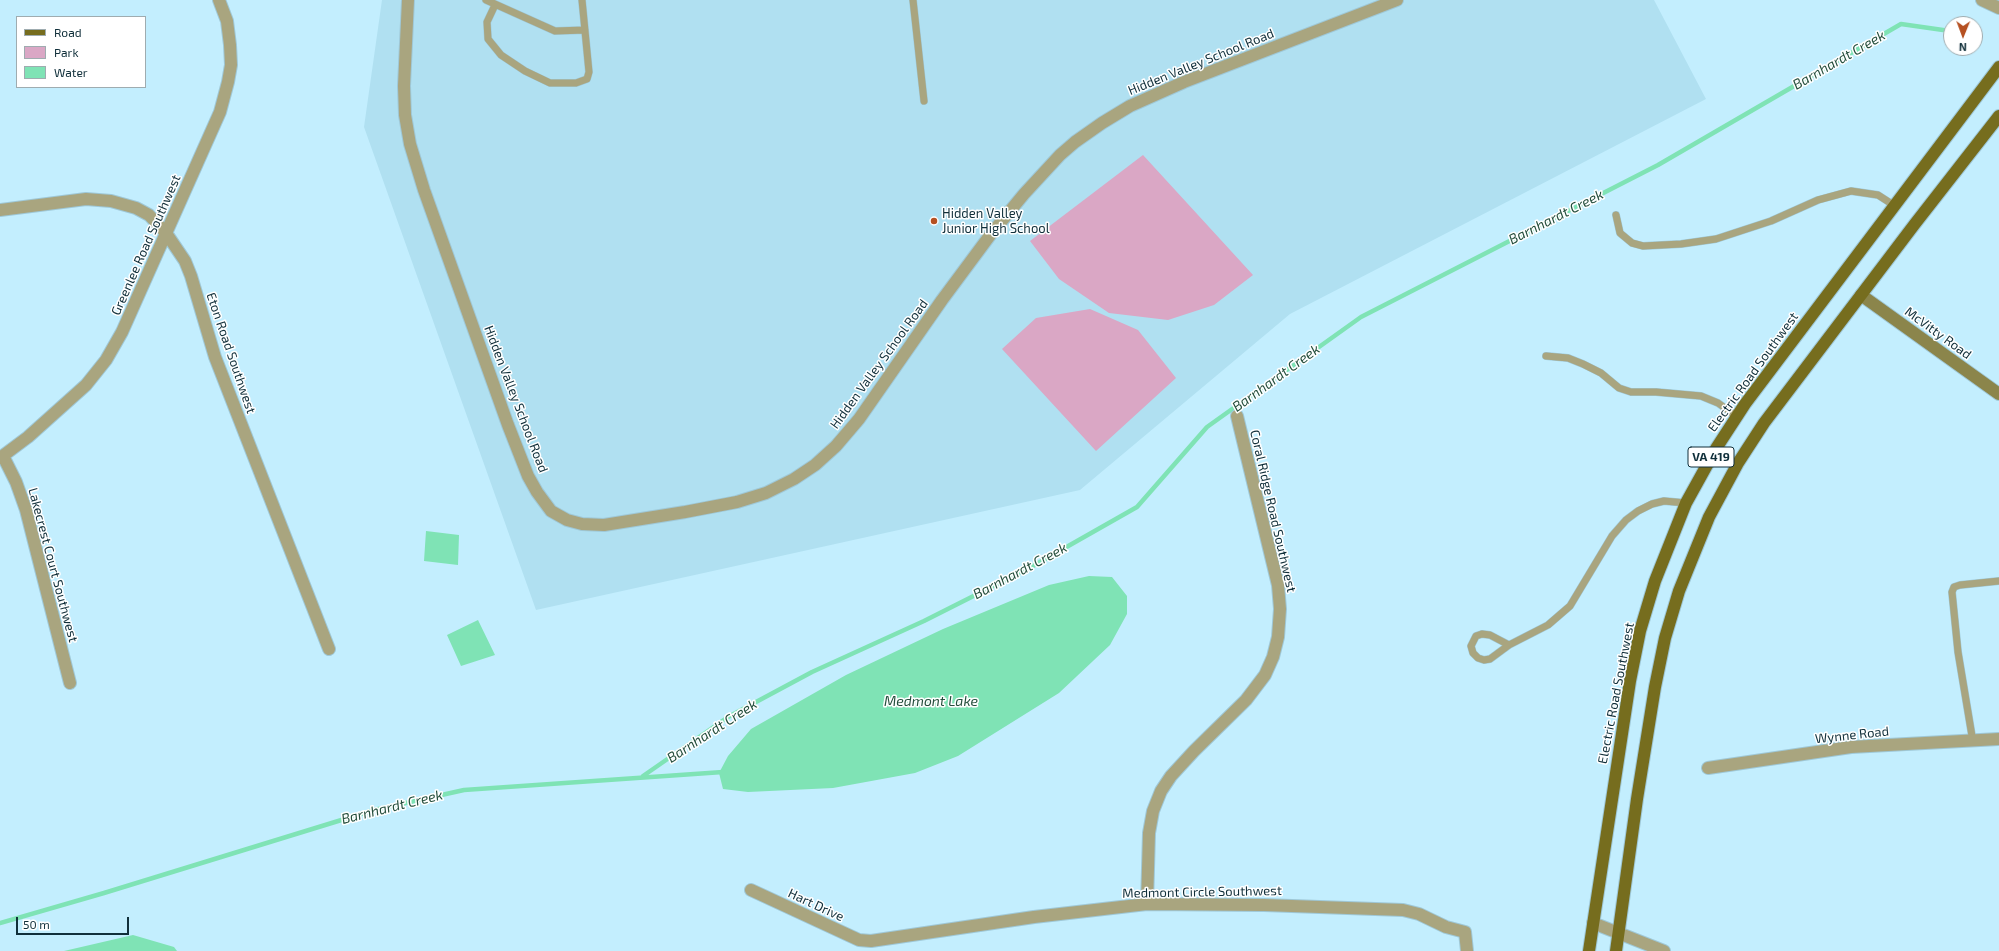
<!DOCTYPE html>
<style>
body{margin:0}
#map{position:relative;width:1999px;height:951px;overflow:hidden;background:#c3eefe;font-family:"Exo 2",sans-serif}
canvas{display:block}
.legend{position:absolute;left:16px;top:16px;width:130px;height:72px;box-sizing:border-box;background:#fff;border:1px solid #9facb0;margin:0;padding:5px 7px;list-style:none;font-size:12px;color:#102f3a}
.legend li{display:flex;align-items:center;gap:8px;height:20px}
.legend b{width:20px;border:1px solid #9facb0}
.north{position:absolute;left:1943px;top:16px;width:40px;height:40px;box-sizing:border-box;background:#fff;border:1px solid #9facb0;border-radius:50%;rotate:181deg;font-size:11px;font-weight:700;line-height:16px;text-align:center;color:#102f3a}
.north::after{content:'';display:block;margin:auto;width:14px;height:18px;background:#b55021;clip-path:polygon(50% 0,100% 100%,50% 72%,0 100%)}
.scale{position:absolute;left:16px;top:917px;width:113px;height:18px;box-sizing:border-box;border:2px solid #102f3a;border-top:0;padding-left:5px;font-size:12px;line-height:14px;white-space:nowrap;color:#102f3a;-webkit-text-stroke:3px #fff;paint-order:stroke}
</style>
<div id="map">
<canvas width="1999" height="951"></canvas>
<ul class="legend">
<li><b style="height:5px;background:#766d1e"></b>Road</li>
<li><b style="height:11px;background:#daa7c5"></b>Park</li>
<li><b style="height:11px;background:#7fe3b5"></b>Water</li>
</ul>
<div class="north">N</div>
<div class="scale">50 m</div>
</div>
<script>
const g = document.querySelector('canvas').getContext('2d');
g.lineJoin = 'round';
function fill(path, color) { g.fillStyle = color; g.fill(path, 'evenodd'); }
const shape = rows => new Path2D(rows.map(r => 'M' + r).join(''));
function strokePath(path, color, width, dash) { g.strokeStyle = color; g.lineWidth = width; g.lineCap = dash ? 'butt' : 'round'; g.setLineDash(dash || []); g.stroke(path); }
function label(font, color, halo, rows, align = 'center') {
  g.font = font + ' "Exo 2",sans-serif'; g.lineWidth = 3; g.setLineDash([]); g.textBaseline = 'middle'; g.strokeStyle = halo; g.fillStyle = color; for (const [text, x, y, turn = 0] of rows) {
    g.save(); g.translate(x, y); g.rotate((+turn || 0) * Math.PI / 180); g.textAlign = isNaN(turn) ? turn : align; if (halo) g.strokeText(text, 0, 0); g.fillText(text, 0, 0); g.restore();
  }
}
const built = shape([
 [382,0,1654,0,1706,99,1290,314,1080,490,536,610,364,127]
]);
const green = shape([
 [1143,155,1253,275,1214,305,1168,320,1109,313,1059,279,1030,241],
 [1090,309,1138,330,1176,378,1096,451,1002,349,1036,318]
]);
const water = shape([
 [426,531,459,535,458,565,424,561],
 [1089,576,1112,577,1127,596,1127,614,1110,645,1059,693,958,756,915,773,833,788,748,792,723,789,719,773,728,756,751,729,846,675,943,629,1049,585],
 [478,620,495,655,461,666,447,635],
 [133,935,174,947,177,951,64,951]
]);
const stream = shape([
 [643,776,728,717,812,672,924,621,1033,566,1137,507,1207,427,1361,317,1658,165,1901,24,1950,31],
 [0,923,104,893,374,810,464,790,723,772]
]);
const lane = shape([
 [486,0,555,31,585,30],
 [913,0,924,101],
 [495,5,487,22,488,39,501,55,525,71,550,83,576,83,587,79,589,72,582,0],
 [1616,215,1620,233,1632,243,1643,246,1681,244,1716,239,1771,221,1818,200,1851,191,1878,195,1895,206],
 [1546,356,1568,358,1583,364,1601,373,1619,388,1631,392,1656,392,1701,396,1718,403,1736,416],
 [1482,634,1490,635,1509,645,1490,659,1484,660,1478,658,1473,653,1471,646,1476,636,1482,634],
 [1509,645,1548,625,1570,606,1612,536,1626,520,1638,511,1652,504,1664,501,1686,503],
 [1973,742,1958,652,1952,592,1954,587,1960,585,1999,581]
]);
const street = shape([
 [408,0,404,86,405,115,410,144,424,190,508,425,528,476,537,492,551,511,567,520,582,524,604,525,685,512,737,502,766,493,794,479,815,465,836,446,859,419,942,300,991,234,1024,194,1060,155,1075,142,1102,123,1130,106,1184,82,1397,0],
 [1982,0,1999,8],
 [0,210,86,199,111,201,136,208,149,215,166,233,185,261,191,276,215,357,329,649],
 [3,456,16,482,26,510,70,683],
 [0,458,28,437,86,385,106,360,122,332,220,112,228,82,231,65,230,45,227,21,219,0],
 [1708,768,1851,747,1999,739],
 [751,890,859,940,871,941,1034,917,1147,904,1264,905,1403,910,1419,914,1446,927,1465,932,1467,951],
 [1147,904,1149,833,1153,811,1161,791,1171,776,1194,751,1246,700,1265,675,1273,657,1278,637,1280,609,1278,585,1237,416],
 [1593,923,1664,951]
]);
const secondary = shape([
 [1861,295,1999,394]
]);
const primary = shape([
 [1589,951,1630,681,1640,631,1655,581,1686,503,1717,447,1745,404,1999,67],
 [1616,951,1637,799,1655,687,1665,638,1679,591,1709,517,1738,463,1764,423,1914,225,1999,116]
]);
const markers = [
 [934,221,4,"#b55021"]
];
const shields = [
 [1711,457,46]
];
const shieldNames = [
 ["VA 419",1711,457]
];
const streetNames = [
 ["Hidden Valley School Road",1201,62,-22],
 ["Greenlee Road Southwest",146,245,-66],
 ["McVitty Road",1938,333,36],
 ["Eton Road Southwest",231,353,71],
 ["Hidden Valley School Road",879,364,-54],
 ["Electric Road Southwest",1753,372,-54],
 ["Hidden Valley School Road",516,399,69],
 ["Coral Ridge Road Southwest",1273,511,77],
 ["Lakecrest Court Southwest",53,565,75],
 ["Electric Road Southwest",1616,693,-79],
 ["Wynne Road",1852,735,-6],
 ["Medmont Circle Southwest",1202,892,-1],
 ["Hart Drive",816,905,25]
];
const poiNames = [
 ["Hidden Valley",942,214],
 ["Junior High School",942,229]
];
const waterNames = [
 ["Barnhardt Creek",1839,60,-30],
 ["Barnhardt Creek",1556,217,-27],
 ["Barnhardt Creek",1276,378,-36],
 ["Barnhardt Creek",1020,571,-28],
 ["Medmont Lake",931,701],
 ["Barnhardt Creek",712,731,-33],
 ["Barnhardt Creek",392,807,-14]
];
fill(built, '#b0e0f1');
fill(green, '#daa7c5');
fill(water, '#7fe3b5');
strokePath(stream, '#7fe3b5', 4.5);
strokePath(lane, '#9fc8d7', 8);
strokePath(street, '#9fc8d7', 14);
strokePath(secondary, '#9fc8d7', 14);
strokePath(primary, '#9fc8d7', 14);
strokePath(lane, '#a9a57f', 7);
strokePath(street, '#a9a57f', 12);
strokePath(secondary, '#8b854b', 12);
strokePath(primary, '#766d1e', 12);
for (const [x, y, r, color] of markers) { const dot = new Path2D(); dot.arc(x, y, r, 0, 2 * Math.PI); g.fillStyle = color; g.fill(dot); strokePath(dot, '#fff', 1.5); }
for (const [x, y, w] of shields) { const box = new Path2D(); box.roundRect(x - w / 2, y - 10, w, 20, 3); g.fillStyle = '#fff'; g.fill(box); strokePath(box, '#102f3a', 1); }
label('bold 12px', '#102f3a', null, shieldNames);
label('13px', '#102f3a', '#fff', streetNames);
label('13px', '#102f3a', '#fff', poiNames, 'left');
label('italic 14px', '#244e3c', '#fff', waterNames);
</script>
